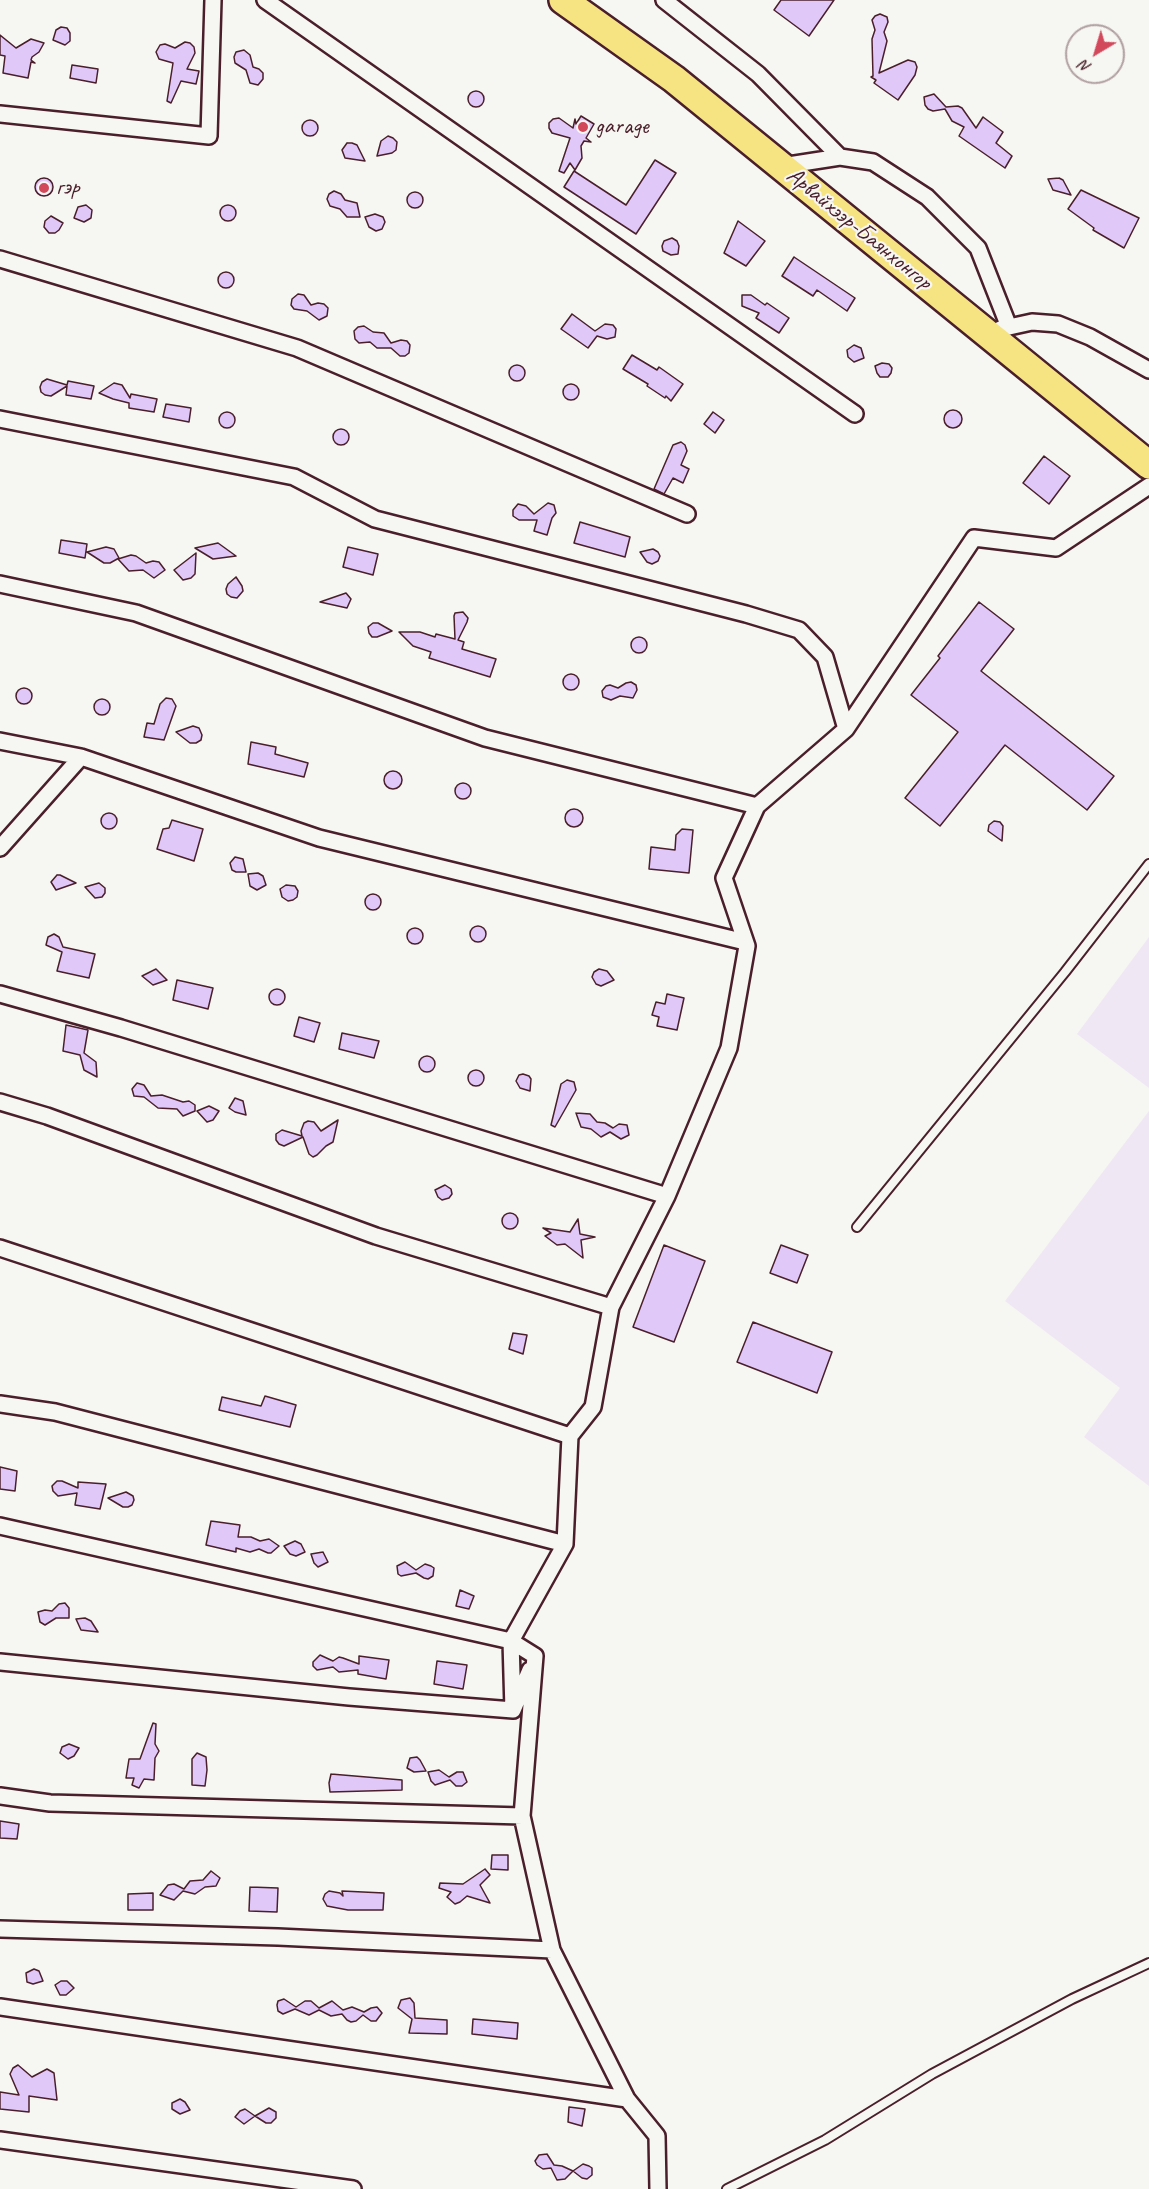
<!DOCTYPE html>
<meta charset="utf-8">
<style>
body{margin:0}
#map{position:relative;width:1149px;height:2189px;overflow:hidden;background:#f6f6f2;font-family:Caveat,sans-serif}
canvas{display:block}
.north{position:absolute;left:1065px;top:24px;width:60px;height:60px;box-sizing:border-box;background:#f6f6f2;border:2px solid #b1a0a2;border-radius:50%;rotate:218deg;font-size:16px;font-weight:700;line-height:24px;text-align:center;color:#4a1f2b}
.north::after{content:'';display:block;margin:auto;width:21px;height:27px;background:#d1495b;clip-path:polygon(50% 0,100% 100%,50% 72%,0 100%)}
</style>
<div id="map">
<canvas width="1149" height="2189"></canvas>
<div class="north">N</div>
</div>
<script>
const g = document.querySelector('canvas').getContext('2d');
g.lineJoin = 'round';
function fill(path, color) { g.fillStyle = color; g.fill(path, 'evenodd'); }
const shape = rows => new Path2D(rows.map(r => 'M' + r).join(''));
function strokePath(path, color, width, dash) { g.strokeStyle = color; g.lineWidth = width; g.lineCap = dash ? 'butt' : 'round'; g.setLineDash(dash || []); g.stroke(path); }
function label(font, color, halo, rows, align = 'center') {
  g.font = font + ' Caveat,sans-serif'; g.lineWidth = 4.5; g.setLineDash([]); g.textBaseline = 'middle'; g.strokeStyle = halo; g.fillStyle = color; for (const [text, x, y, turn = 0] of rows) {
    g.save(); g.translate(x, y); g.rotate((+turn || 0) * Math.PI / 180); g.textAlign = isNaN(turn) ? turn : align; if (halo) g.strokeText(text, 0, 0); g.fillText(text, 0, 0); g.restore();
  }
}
const built = shape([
 [1149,937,1149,1088,1077,1034],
 [1149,1111,1149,1486,1084,1437,1120,1388,1005,1301]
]);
const building = shape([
 [781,0,834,0,809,36,774,10,781,0],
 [880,14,887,17,888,22,884,32,887,41,879,73,908,60,915,62,917,67,915,75,898,100,874,83,876,80,871,77,873,76,872,39,875,30,872,20,875,16,880,14],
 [61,27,67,28,70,33,70,41,65,45,53,40,56,30,61,27],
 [0,35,16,48,31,39,44,43,39,52,32,57,31,60,35,63,31,62,28,78,3,73,5,56,0,55,0,35],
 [185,42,190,43,194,47,195,53,187,69,199,71,196,84,181,81,171,103,167,101,173,63,159,59,156,52,160,45,165,44,175,48,185,42],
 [244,50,250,55,253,67,259,69,263,73,263,79,258,85,250,83,246,70,235,63,234,57,236,52,244,50],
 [72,65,98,69,96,83,70,78,72,65],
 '468 99a8 8 0 1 1 16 0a8 8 0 1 1-16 0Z',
 [934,94,946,107,958,106,962,108,976,128,983,117,1003,132,996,143,1012,156,1005,168,959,136,964,127,952,121,945,109,933,111,928,109,925,105,924,97,934,94],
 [581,116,594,124,586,138,591,142,584,141,581,146,582,158,575,170,570,163,564,173,559,171,570,138,552,133,549,128,549,123,553,119,559,118,573,128,575,119,576,124,581,116],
 '302 128a8 8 0 1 1 16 0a8 8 0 1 1-16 0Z',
 [388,136,393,138,397,142,396,150,392,153,377,156,381,141,388,136],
 [347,143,352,143,357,145,365,161,345,158,342,150,347,143],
 [655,160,676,173,636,234,564,187,574,171,626,205,655,160],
 [1059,178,1063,180,1071,195,1053,190,1048,179,1059,178],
 '35 187a9 9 0 1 1 18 0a9 9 0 1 1-18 0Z',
 [1081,190,1139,218,1124,248,1093,230,1094,228,1068,209,1081,190],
 [334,191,341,194,345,200,357,203,360,217,347,217,340,209,330,206,327,199,329,194,334,191],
 '407 200a8 8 0 1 1 16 0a8 8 0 1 1-16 0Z',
 '220 213a8 8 0 1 1 16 0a8 8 0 1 1-16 0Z',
 [86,205,92,210,91,218,84,222,74,218,78,207,86,205],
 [375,214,383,217,385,222,382,229,376,231,369,227,365,217,375,214],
 [51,216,63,223,59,230,55,233,49,233,44,227,45,221,51,216],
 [738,221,765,241,746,266,724,253,738,221],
 [672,238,677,241,679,246,678,254,671,255,663,251,662,246,664,241,672,238],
 [794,257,855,298,847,311,817,290,813,296,782,276,794,257],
 '218 280a8 8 0 1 1 16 0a8 8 0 1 1-16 0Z',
 [298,294,304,295,311,305,318,303,324,304,328,308,327,316,319,320,307,311,294,309,291,305,292,299,298,294],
 [742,295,751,295,765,305,767,303,789,318,779,333,756,318,759,313,742,306,742,295],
 [572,314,595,331,605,324,613,325,616,329,615,337,607,339,597,336,588,348,561,329,572,314],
 [364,326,373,332,384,333,391,343,401,340,407,341,410,345,409,353,405,356,400,356,391,348,377,348,370,342,359,343,355,339,354,331,358,327,364,326],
 [854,345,861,348,864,358,854,362,848,357,847,350,854,345],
 [632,355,657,370,659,367,683,384,671,401,666,396,665,398,647,386,648,384,623,369,632,355],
 [882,363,889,364,892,368,891,373,888,377,880,377,877,373,875,366,882,363],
 '509 373a8 8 0 1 1 16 0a8 8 0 1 1-16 0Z',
 [47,379,67,385,68,381,94,386,91,399,66,395,67,386,51,396,45,395,41,392,40,387,42,382,47,379],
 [114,383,122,385,130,398,131,394,157,399,154,412,129,408,129,403,113,399,99,393,114,383],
 '563 392a8 8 0 1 1 16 0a8 8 0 1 1-16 0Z',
 [166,404,191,408,189,422,163,417,166,404],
 '944 419a9 9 0 1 1 18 0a9 9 0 1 1-18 0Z',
 '219 420a8 8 0 1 1 16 0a8 8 0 1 1-16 0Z',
 [713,412,724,420,715,433,704,424,713,412],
 '333 437a8 8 0 1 1 16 0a8 8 0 1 1-16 0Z',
 [681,442,685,445,687,451,681,465,689,469,683,483,673,478,664,494,654,489,673,445,681,442],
 [1044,456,1070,476,1049,504,1023,483,1044,456],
 [548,503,554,505,556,513,552,518,547,535,534,531,537,520,519,520,513,516,513,510,518,504,526,506,534,514,548,503],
 [580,522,630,537,625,557,574,543,580,522],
 [61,540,87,544,85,558,59,553,61,540],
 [218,543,236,556,213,559,195,548,218,543],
 [106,547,114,549,119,558,110,563,104,563,87,552,106,547],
 [348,547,378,554,373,575,343,567,348,547],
 [653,549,658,552,660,556,658,561,652,564,647,562,640,552,653,549],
 [196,553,195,574,191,578,183,580,174,570,196,553],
 [131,555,136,556,146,563,153,561,159,562,165,570,154,578,143,570,129,571,118,559,131,555],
 [236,577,242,586,243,591,237,598,231,597,227,594,226,589,228,584,236,577],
 [346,593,351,599,347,608,320,602,346,593],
 [979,602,1014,629,981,671,1114,776,1087,810,1005,745,940,826,905,798,958,732,911,695,940,658,938,656,979,602],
 [463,612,468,618,467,622,458,640,464,642,462,649,496,659,490,677,429,658,431,652,413,646,399,632,420,632,435,637,436,634,455,639,454,616,455,613,463,612],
 [373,623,378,623,392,631,377,637,372,637,369,633,368,627,373,623],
 '631 645a8 8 0 1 1 16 0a8 8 0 1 1-16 0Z',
 '563 682a8 8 0 1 1 16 0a8 8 0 1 1-16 0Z',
 [631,682,636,685,637,690,633,698,620,696,611,700,603,697,602,691,606,686,610,685,618,688,626,683,631,682],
 '16 696a8 8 0 1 1 16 0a8 8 0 1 1-16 0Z',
 [166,698,172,699,176,706,164,740,144,737,147,723,154,724,160,704,166,698],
 '94 707a8 8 0 1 1 16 0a8 8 0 1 1-16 0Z',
 [193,726,199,728,202,735,201,740,196,743,190,743,176,732,193,726],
 [251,742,276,747,275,754,308,763,304,777,248,764,251,742],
 '384 780a9 9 0 1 1 18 0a9 9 0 1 1-18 0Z',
 '455 791a8 8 0 1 1 16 0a8 8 0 1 1-16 0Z',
 '565 818a9 9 0 1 1 18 0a9 9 0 1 1-18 0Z',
 '101 821a8 8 0 1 1 16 0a8 8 0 1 1-16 0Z',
 [172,820,203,829,194,861,157,849,163,829,169,828,172,820],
 [994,821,1000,822,1003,826,1002,841,988,831,989,825,994,821],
 [682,829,693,830,689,873,649,869,651,847,675,850,676,835,682,829],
 [235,857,243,859,246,872,236,872,232,870,230,863,235,857],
 [258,873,263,876,266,885,257,890,250,886,248,874,258,873],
 [57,875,60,875,76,883,56,890,51,882,57,875],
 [99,883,105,888,105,893,102,897,95,898,85,887,99,883],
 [286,885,295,886,298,891,297,897,293,900,288,901,282,897,280,889,286,885],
 '365 902a8 8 0 1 1 16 0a8 8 0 1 1-16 0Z',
 '470 934a8 8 0 1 1 16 0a8 8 0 1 1-16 0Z',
 '407 936a8 8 0 1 1 16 0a8 8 0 1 1-16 0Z',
 [54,934,59,937,63,947,95,954,89,978,57,971,62,952,46,945,48,937,54,934],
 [156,969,167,980,153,985,142,976,156,969],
 [599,969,607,971,614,980,601,986,596,984,592,977,594,972,599,969],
 [177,980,213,988,208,1009,173,1000,177,980],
 '269 997a8 8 0 1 1 16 0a8 8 0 1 1-16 0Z',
 [667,994,684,998,677,1030,657,1026,659,1017,652,1015,656,1002,665,1004,667,994],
 [299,1017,320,1023,314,1042,294,1036,299,1017],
 [66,1025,88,1030,84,1053,96,1062,97,1077,84,1070,80,1055,63,1051,66,1025],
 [342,1033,379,1041,374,1058,339,1049,342,1033],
 '419 1064a8 8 0 1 1 16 0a8 8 0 1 1-16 0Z',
 '468 1078a8 8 0 1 1 16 0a8 8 0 1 1-16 0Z',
 [523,1074,529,1076,531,1079,530,1091,520,1088,516,1081,519,1075,523,1074],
 [567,1080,574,1082,576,1090,555,1127,551,1125,561,1084,567,1080],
 [137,1083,144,1085,151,1096,162,1095,183,1102,189,1101,195,1105,195,1111,183,1116,177,1109,158,1108,144,1097,134,1096,132,1089,137,1083],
 [235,1098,243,1101,246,1115,235,1112,229,1108,235,1098],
 [209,1106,219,1111,213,1120,207,1122,197,1111,209,1106],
 [576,1113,590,1114,597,1122,605,1123,613,1128,619,1124,627,1125,629,1135,621,1139,610,1132,601,1137,591,1129,581,1127,576,1113],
 [338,1120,333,1142,326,1146,317,1155,313,1157,309,1154,303,1137,284,1146,279,1144,276,1140,276,1134,282,1130,302,1136,301,1131,304,1123,308,1121,314,1122,321,1131,338,1120],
 [445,1185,451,1189,452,1194,449,1198,442,1200,438,1197,435,1190,445,1185],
 '502 1221a8 8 0 1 1 16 0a8 8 0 1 1-16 0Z',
 [578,1219,580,1234,595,1237,581,1240,583,1258,565,1244,557,1245,545,1236,551,1233,543,1228,570,1232,578,1219],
 [664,1245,705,1261,674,1342,633,1327,664,1245],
 [781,1245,808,1255,797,1283,770,1273,781,1245],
 [753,1322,832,1352,817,1393,737,1362,753,1322],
 [513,1333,527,1335,523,1354,509,1349,513,1333],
 [265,1396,296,1405,290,1427,219,1410,222,1397,261,1406,265,1396],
 [0,1467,17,1471,15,1491,0,1489,0,1467],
 [57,1481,62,1481,78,1488,78,1482,106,1484,100,1509,75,1505,77,1493,58,1496,53,1491,52,1486,57,1481],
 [126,1492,133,1496,134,1500,132,1505,128,1507,123,1507,108,1498,126,1492],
 [211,1521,240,1525,238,1537,251,1537,260,1541,269,1539,279,1546,271,1553,268,1553,259,1549,250,1552,236,1548,236,1552,206,1545,211,1521],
 [295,1541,301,1544,305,1552,296,1556,290,1554,284,1546,295,1541],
 [323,1552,328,1562,318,1567,314,1563,311,1554,323,1552],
 [405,1562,416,1570,425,1564,431,1566,434,1568,433,1576,428,1579,424,1578,416,1573,401,1576,398,1574,397,1566,405,1562],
 [460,1590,474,1596,469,1609,456,1606,460,1590],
 [65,1603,69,1608,69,1618,56,1618,45,1625,40,1622,38,1612,45,1610,52,1611,59,1604,65,1603],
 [85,1618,91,1621,98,1632,81,1630,76,1619,85,1618],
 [320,1655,333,1661,339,1657,343,1658,359,1664,359,1656,389,1660,386,1679,358,1674,358,1670,339,1672,333,1667,317,1670,313,1666,313,1662,320,1655],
 [437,1661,467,1665,463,1689,434,1684,437,1661],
 [153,1723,156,1724,155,1744,159,1751,155,1758,154,1780,144,1779,139,1788,132,1785,134,1778,126,1778,129,1759,140,1759,153,1723],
 [69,1744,79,1748,74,1756,68,1759,60,1753,62,1747,69,1744],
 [197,1753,206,1757,207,1770,205,1786,192,1785,192,1759,197,1753],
 [417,1757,420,1760,426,1771,414,1772,407,1768,410,1758,417,1757],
 [439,1770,449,1777,457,1772,463,1772,467,1782,462,1786,456,1786,450,1780,435,1785,431,1781,428,1772,439,1770],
 [331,1774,402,1780,402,1790,330,1792,329,1783,331,1774],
 [0,1821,19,1824,17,1839,0,1838,0,1821],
 [492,1855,508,1855,508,1870,491,1869,492,1855],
 [485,1869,490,1875,480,1885,490,1903,467,1896,460,1902,455,1904,447,1897,451,1892,439,1888,440,1883,463,1884,485,1869],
 [211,1871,220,1878,216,1886,205,1887,195,1894,183,1891,174,1900,160,1895,168,1885,174,1884,184,1889,190,1881,203,1880,211,1871],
 [250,1887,278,1888,277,1912,249,1911,250,1887],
 [329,1891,340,1893,343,1896,342,1891,384,1893,383,1910,348,1910,327,1906,323,1899,325,1894,329,1891],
 [153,1893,153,1910,128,1910,128,1894,153,1893],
 [34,1969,39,1971,43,1981,33,1984,27,1982,26,1973,34,1969],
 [61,1981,67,1981,74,1988,66,1995,60,1995,55,1985,61,1981],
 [410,1998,414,2003,415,2018,447,2020,447,2034,409,2033,412,2019,398,2008,401,2000,410,1998],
 [284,1999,296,2007,305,2001,311,2001,319,2008,332,2001,343,2010,352,2007,364,2012,371,2008,377,2007,382,2013,376,2021,371,2021,363,2015,356,2021,351,2022,347,2020,342,2014,331,2016,319,2010,309,2015,295,2009,283,2014,278,2011,277,2005,278,2001,284,1999],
 [473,2019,518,2023,517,2039,472,2034,473,2019],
 [18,2065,32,2077,47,2069,54,2073,57,2100,29,2096,29,2112,0,2109,0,2092,19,2095,10,2074,13,2068,18,2065],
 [180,2099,185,2102,190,2110,180,2114,172,2109,172,2103,180,2099],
 [569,2107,585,2109,582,2126,568,2122,569,2107],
 [269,2108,276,2112,276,2118,271,2123,266,2123,255,2116,244,2124,235,2117,240,2111,245,2109,255,2116,269,2108],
 [547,2154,554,2165,562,2166,573,2171,583,2164,589,2166,592,2168,592,2175,587,2179,582,2178,573,2171,565,2179,557,2180,551,2168,543,2169,537,2165,535,2161,539,2155,547,2154]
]);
const lane = shape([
 [857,1227,1065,972,1149,864],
 [727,2189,825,2140,932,2074,1072,1999,1149,1963]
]);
const street = shape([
 [265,0,855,414],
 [664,0,758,74,840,157],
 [0,114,209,136,213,0],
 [782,166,840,157,873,162,927,197,978,248,1009,327],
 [0,259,297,348,687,514],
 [1000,329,1032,322,1058,324,1090,337,1149,370],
 [0,419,294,477,375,519,746,614,799,630,825,657,846,729],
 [0,584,136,613,485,738,757,806],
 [0,741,81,757,319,838,745,942],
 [0,848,81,757],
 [0,994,121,1028,667,1196],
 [0,1102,47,1116,376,1236,611,1307],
 [0,1248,570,1436],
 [0,1404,55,1412,565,1544],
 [0,1526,511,1641,513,1710,530,1670],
 [0,1662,349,1697,513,1710],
 [0,1796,50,1803,522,1816],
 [0,1929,278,1937,552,1950],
 [0,2007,627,2099],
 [0,2140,353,2189],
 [658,2189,657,2136,627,2099,552,1950,522,1816,535,1656,511,1641,565,1544,570,1436,593,1407,611,1307,667,1196,729,1048,747,946,724,878,757,806,846,729,974,538,1056,548,1149,486]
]);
const highway = shape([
 [563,0,674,79,1149,465]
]);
const markers = [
 [583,127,6,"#d1495b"],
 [44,188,6,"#d1495b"]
];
const poiNames = [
 ["garage",595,127],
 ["гэр",56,188]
];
const streetNames = [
 ["Арвайхээр-Баянхонгор",859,229,39]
];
fill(built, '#efe8f4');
fill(building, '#e0c8f8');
strokePath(building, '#4a1f2b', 1.5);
strokePath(lane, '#4a1f2b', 12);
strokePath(street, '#4a1f2b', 20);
strokePath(highway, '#4a1f2b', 32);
strokePath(lane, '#f6f6f2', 8);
strokePath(street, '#f6f6f2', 15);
strokePath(highway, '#f6e381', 27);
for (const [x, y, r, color] of markers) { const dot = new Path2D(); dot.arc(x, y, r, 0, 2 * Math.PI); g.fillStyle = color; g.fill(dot); strokePath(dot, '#f6f6f2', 2); }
label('24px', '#4a1f2b', '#f6f6f2', poiNames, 'left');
label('24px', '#4a1f2b', '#f6f6f2', streetNames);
</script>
